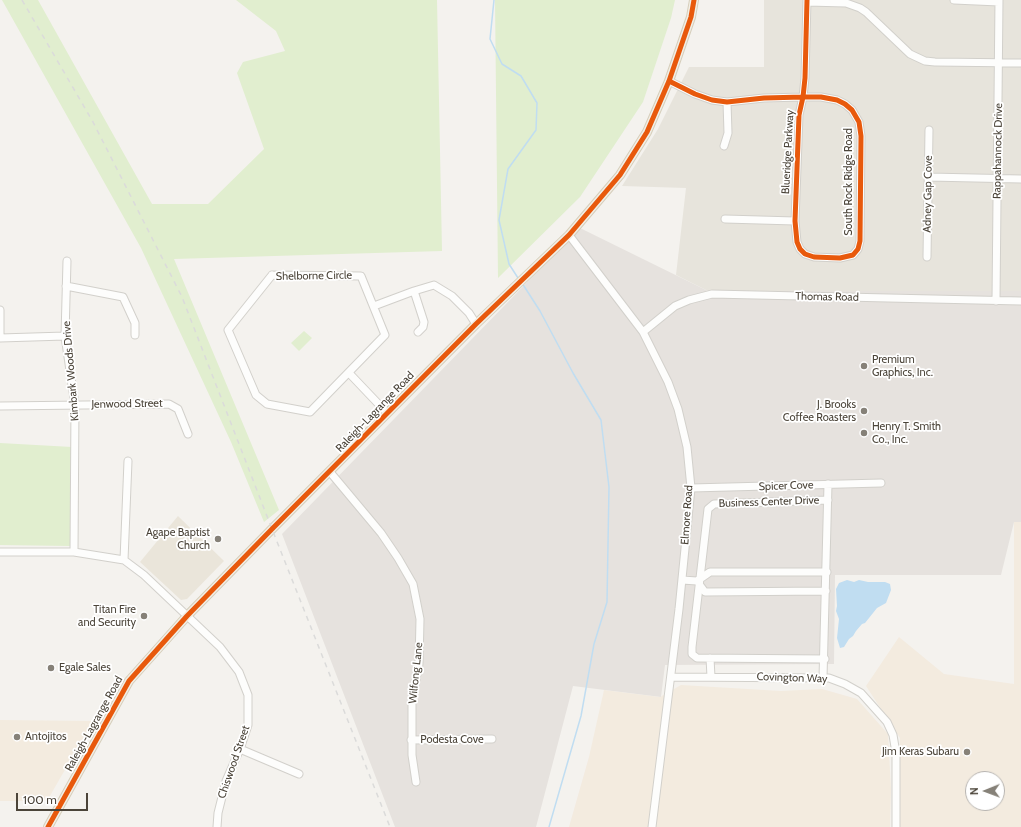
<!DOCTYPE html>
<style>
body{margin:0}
#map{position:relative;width:1021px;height:827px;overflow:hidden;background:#f4f2ee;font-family:Cabin,sans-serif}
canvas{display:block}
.north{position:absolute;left:965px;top:771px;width:40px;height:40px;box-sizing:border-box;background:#fff;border:1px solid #b7b4b0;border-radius:50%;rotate:269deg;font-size:11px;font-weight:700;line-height:16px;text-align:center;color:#4b4439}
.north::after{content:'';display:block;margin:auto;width:14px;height:18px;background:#868178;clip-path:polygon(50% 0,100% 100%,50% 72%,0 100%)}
.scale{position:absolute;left:16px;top:793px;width:72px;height:18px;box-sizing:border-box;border:2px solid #4b4439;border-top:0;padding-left:5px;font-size:12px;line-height:14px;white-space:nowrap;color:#4b4439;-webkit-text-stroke:3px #fff;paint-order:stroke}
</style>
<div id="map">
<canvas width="1021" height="827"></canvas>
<div class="north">N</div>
<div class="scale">100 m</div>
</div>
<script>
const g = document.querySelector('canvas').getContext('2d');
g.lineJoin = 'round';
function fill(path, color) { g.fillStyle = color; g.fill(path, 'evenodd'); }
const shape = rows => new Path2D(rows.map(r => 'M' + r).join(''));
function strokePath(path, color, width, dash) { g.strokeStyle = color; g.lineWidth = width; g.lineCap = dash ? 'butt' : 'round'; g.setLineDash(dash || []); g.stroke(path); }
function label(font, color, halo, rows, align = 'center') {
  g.font = font + ' Cabin,sans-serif'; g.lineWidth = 3.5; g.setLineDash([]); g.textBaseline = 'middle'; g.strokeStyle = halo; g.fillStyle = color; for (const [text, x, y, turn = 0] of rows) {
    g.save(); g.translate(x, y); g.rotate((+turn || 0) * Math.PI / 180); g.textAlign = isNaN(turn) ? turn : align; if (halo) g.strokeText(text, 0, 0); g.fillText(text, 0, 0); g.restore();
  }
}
const residential = shape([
 [764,0,1021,0,1021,291,708,291,676,275,686,188,622,186,658,129,689,67,764,67]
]);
const commercial = shape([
 [1014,522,1021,522,1021,827,900,827,900,738,866,686,899,637,944,674,1014,684],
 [973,779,997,779,997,803,973,803],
 [681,685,781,691,822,689,857,699,888,734,891,789,890,827,569,827,589,757,604,690,660,697],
 [0,720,93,721,47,801,0,801]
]);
const industrial = shape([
 [580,228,708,291,1021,291,1021,522,1014,522,1001,575,835,575,834,664,665,665,661,697,573,686,536,827,395,827,282,534]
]);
const education = shape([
 [178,516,224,561,187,599,181,600,140,562]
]);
const green = shape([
 [2,0,38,0,152,204,208,204,264,149,237,73,243,62,285,51,276,31,236,0,437,0,442,251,174,259,279,510,264,522,231,442,141,248],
 [495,0,675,0,671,18,643,102,580,197,498,278],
 [304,331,312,338,299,351,291,343],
 [0,443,72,447,70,546,0,545]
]);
const water = shape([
 [847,580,854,582,859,580,868,582,885,582,890,584,891,590,886,603,877,608,865,623,862,624,856,631,853,636,849,639,844,647,840,648,837,638,839,619,836,611,837,606,836,589,839,583]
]);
const stream = shape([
 [494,0,490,39,502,64,521,76,537,103,536,130,508,169,499,220,509,264,518,278],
 [522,283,540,311,573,373,601,420,609,487,607,602,594,644,581,716,549,827]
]);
const minor = shape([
 [954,0,999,2],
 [807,2,846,3,860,8,866,12,910,54,925,61,935,62,1021,63],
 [669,81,695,94,712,100,727,102,764,98,803,97,821,97,837,100,845,104,852,110,859,122,861,136,860,241,858,249,853,255,840,258,814,257,805,254,800,249,797,242,795,221,799,115,803,97,805,78,807,0],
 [724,146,728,133,727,102],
 [929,177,1021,179],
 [725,219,795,221],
 [569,235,643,332,668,382,678,409,687,447,691,488,679,609,652,827],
 [927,257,929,130],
 [67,261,65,336,75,405,74,552],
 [272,275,361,276,385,335,310,412,267,404,256,395,228,330,272,275],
 [66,286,123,297,135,323,135,335],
 [414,291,424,322,423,327,418,332],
 [996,301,999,0],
 [374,306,414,291,434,285,452,296,469,313,476,324],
 [0,310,0,338],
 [643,332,675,306,689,300,712,294,1021,301],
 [0,338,65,336],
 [349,373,387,413],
 [0,406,169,404,178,409,188,434],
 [330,472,381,533,398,558,413,584,420,619,419,664,412,700,412,755,416,782],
 [691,488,881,483],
 [0,552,74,552,124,560,144,575,220,647,239,672,248,695,248,725,240,749,226,781,218,813,217,827],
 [124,560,128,461],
 [682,580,697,581,710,572,827,572],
 [699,584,705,592,826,591],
 [710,658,711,677],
 [825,659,697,658,692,654,692,647,708,509,714,504,828,500],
 [671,677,829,678,845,684,861,693,887,722,893,735,896,753,896,827],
 [823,678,828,484],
 [411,740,492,739],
 [240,749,299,774]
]);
const major = shape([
 [48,827,129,681,187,616,272,529,476,324,569,235,620,175,647,132,669,81,691,17,694,0]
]);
const rail = shape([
 [22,0,93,122,182,297,272,529,390,827]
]);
const cycleway = shape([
 [669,81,695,94,712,100,727,102,764,98,803,97,821,97,837,100,845,104,852,110,859,122,861,136,860,241,858,249,853,255,840,258,814,257,805,254,800,249,797,242,795,221,799,115,803,97,805,78,807,0],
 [48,827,129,681,187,616,272,529,476,324,569,235,620,175,647,132,669,81,691,17,694,0]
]);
const markers = [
 [864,366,4,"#868178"],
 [864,411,4,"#868178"],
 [864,433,4,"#868178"],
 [218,539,4,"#868178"],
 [144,616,4,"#868178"],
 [51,668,4,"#868178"],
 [17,737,4,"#868178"],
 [967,752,4,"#868178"]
];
const streetNames = [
 ["Rappahannock Drive",998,151,-89],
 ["Blueridge Parkway",788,152,-87],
 ["South Rock Ridge Road",849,182,-90],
 ["Adney Gap Cove",928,194,-89],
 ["Shelborne Circle",314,276,-1],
 ["Thomas Road",827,297,1],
 ["Kimbark Woods Drive",71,371,-95],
 ["Jenwood Street",127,404,-1],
 ["Raleigh-Lagrange Road",375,412,-46],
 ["Spicer Cove",786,486,-2],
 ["Business Center Drive",769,502,-2],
 ["Elmore Road",687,515,-86],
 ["Wilfong Lane",416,673,-84],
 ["Covington Way",792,678,2],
 ["Raleigh-Lagrange Road",94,724,-61],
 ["Podesta Cove",452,740],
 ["Chiswood Street",234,762,-71]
];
const poiNames = [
 ["Premium",872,360],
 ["Graphics, Inc.",872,373],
 ["J. Brooks",856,405,"right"],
 ["Coffee Roasters",856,418,"right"],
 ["Henry T. Smith",872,427],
 ["Co., Inc.",872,440],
 ["Agape Baptist",210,533,"right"],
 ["Church",210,546,"right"],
 ["Titan Fire",136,610,"right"],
 ["and Security",136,623,"right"],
 ["Egale Sales",59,668],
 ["Antojitos",25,737],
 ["Jim Keras Subaru",959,752,"right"]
];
fill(residential, '#e7e4dc');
fill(commercial, '#f3ebdf');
fill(industrial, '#e6e2de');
fill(education, '#eae5da');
fill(green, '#e1eecf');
fill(water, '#c0ddf1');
strokePath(stream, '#c0ddf1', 1.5);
strokePath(minor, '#d2d0cb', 9);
strokePath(major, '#d6cebb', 10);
strokePath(minor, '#fdfdfc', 7);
strokePath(major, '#f2efe6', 8);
strokePath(rail, '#dbdbda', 1.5, [5, 5]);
strokePath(cycleway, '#e8590c', 5);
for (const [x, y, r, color] of markers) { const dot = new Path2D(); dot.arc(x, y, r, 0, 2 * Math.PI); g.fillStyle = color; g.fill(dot); strokePath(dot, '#fff', 1.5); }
label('11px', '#4b4439', '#fff', streetNames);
label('11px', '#4b4439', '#fff', poiNames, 'left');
</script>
